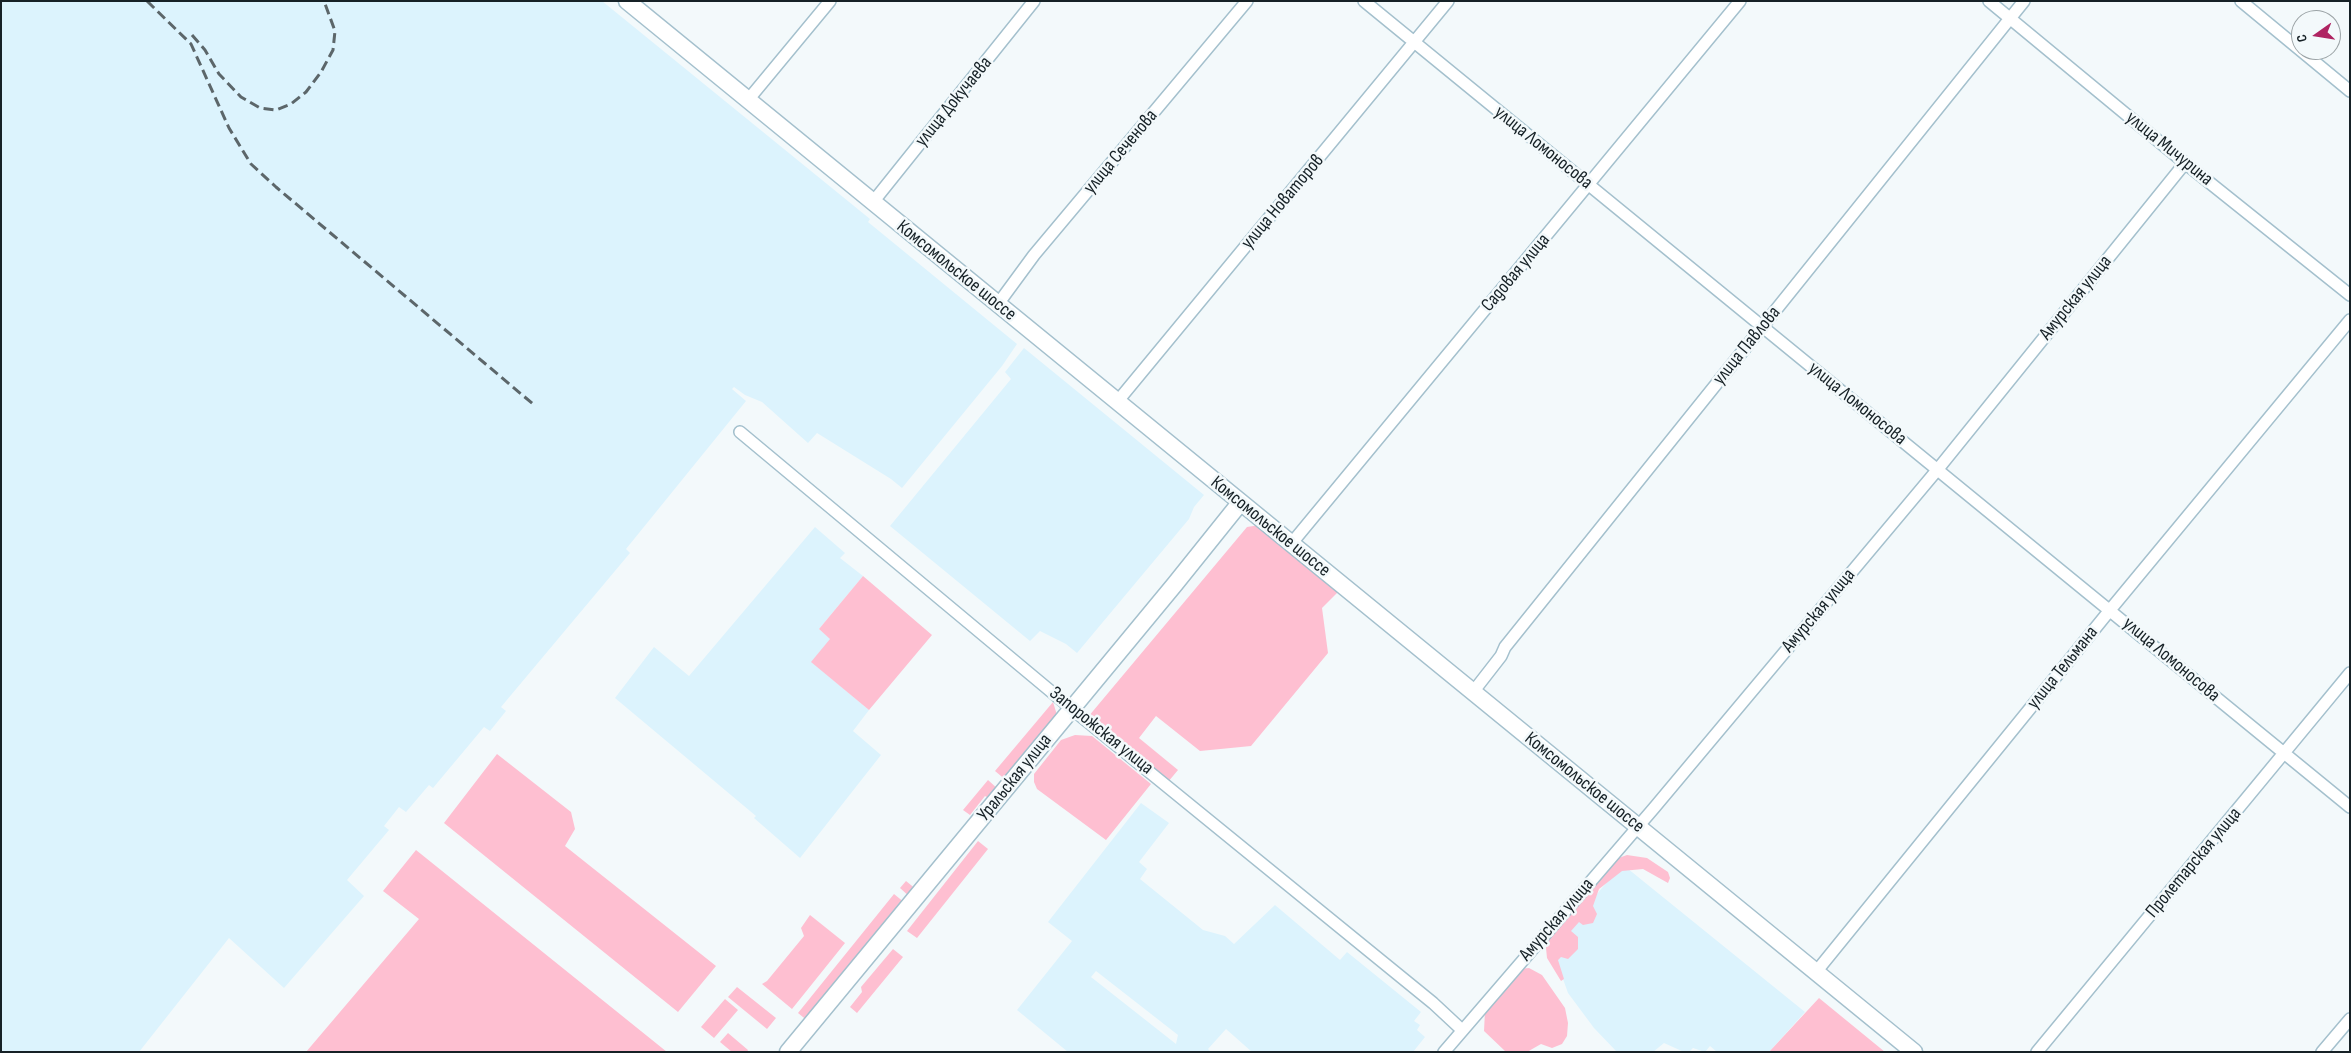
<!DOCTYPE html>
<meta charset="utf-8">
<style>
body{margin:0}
#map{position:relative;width:2351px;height:1053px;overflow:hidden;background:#f3f9fb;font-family:"Sofia Sans Condensed",sans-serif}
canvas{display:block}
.frame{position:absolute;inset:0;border:2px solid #162126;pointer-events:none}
.north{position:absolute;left:2291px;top:10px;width:50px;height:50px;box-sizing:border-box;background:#f3f9fb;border:1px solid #9ba3a6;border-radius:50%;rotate:257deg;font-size:14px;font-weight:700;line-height:20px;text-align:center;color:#162126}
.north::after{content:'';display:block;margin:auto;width:18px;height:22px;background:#af2462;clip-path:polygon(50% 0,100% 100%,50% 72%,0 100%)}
</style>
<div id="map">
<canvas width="2351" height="1053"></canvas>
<div class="frame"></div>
<div class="north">С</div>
</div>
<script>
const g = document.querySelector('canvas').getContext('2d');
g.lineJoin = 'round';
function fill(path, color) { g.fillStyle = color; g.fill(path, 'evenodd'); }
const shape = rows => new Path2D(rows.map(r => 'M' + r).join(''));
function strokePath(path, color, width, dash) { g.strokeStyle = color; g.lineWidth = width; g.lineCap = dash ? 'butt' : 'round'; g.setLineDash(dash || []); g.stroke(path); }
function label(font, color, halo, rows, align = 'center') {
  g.font = font + ' "Sofia Sans Condensed",sans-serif'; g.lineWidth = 5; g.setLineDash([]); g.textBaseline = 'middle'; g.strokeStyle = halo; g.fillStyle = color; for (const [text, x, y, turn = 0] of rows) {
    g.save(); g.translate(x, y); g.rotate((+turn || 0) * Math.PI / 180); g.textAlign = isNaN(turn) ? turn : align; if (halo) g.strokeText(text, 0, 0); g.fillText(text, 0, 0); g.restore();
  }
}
const built = shape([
 [1,1,602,1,870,219,868,222,1017,344,1002,366,902,488,891,479,817,433,808,443,762,402,745,395,734,387,732,389,746,401,626,549,630,553,501,707,506,711,490,731,484,727,433,788,429,785,406,812,399,807,384,826,389,830,347,880,364,896,284,988,229,938,139,1052,1,1052],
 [1024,348,1204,495,1194,507,1189,519,1077,653,1066,644,1040,631,1030,641,890,526,1011,379,1005,372],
 [815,527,845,553,840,558,863,576,819,629,831,639,812,662,869,710,853,731,881,755,800,858,754,818,756,816,615,698,654,647,689,676],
 [1141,803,1169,823,1139,862,1147,869,1140,879,1203,930,1225,936,1234,944,1275,905,1340,960,1347,952,1421,1012,1414,1021,1420,1025,1417,1030,1425,1037,1413,1052,1252,1052,1226,1029,1208,1049,1211,1052,1068,1052,1017,1010,1072,941,1048,922],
 [1096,971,1178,1035,1176,1044,1091,977],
 [1622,864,1805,1012,1769,1052,1717,1052,1710,1046,1705,1052,1693,1048,1689,1052,1684,1052,1664,1043,1653,1052,1617,1052,1594,1028,1568,993,1552,948]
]);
const green = shape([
 [1260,525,1339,591,1322,608,1328,653,1251,746,1200,751,1156,716,1139,738,1178,770,1168,782,1088,717,1247,527],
 [863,576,932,635,869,710,811,662,830,639,819,629],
 [1053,702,1057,715,1007,781,995,771],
 [1075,735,1092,736,1151,784,1106,840,1037,789,1034,782,1034,774,1061,740],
 [497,754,571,812,575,829,565,846,716,966,678,1012,444,823],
 [988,780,999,790,992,800,985,796,970,815,963,810],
 [978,841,988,849,917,938,907,931],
 [416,850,667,1052,306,1052,419,919,383,891],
 [1627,855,1647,858,1668,872,1670,878,1668,883,1643,869,1622,871,1599,889,1593,906,1597,914,1593,923,1583,925,1579,922,1571,931,1578,937,1578,949,1568,959,1561,957,1558,960,1564,979,1561,981,1547,958,1546,948,1548,940,1613,860],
 [906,881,917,890,911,898,900,888],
 [894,894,905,903,809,1022,798,1013],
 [810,915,845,943,792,1009,762,984,767,981,804,936,801,928],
 [893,949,903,957,857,1013,850,1007,862,992,861,987],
 [1529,968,1542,975,1565,1008,1568,1023,1567,1036,1562,1044,1552,1048,1541,1044,1527,1052,1505,1051,1484,1031,1485,1011,1519,969],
 [737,987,776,1018,767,1029,728,997],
 [1819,998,1885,1052,1769,1052],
 [725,999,738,1010,714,1038,701,1027],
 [728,1033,748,1050,747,1052,732,1052,720,1042]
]);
const street = shape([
 [1364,1,2350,807],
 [1989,1,2185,163,2350,295],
 [2241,1,2350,91],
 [748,100,830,1],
 [873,202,1034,1],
 [998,304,1034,255,1247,1],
 [1117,402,1448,1],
 [740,432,1072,709,1433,1003,1462,1030],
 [1291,544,1740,1],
 [1473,692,1501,656,1505,647,2024,1],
 [1816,972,2110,610,2350,320],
 [1444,1052,1654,808,1938,469,2185,163],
 [2037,1052,2350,673],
 [2322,1052,2350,1019]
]);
const secondary = shape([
 [627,1,1914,1052],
 [788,1052,1175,584,1240,503]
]);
const rail = shape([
 [147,1,191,44,229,128,251,164,276,187,533,404],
 [192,35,205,50,219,74,241,97,260,108,276,110,291,104,306,92,321,72,333,50,335,31,324,1]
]);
const streetNames = [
 ["улица Докучаева",954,102,-51],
 ["улица Ломоносова",1543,148,39],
 ["улица Мичурина",2169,149,39],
 ["улица Сеченова",1121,152,-50],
 ["улица Новаторов",1283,202,-50],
 ["Комсомольское шоссе",956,271,39],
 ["Садовая улица",1516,273,-50],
 ["Амурская улица",2076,298,-51],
 ["улица Павлова",1747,346,-51],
 ["улица Ломоносова",1857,404,39],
 ["Комсомольское шоссе",1270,527,39],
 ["Амурская улица",1819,611,-50],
 ["улица Ломоносова",2171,660,40],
 ["улица Тельмана",2063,668,-51],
 ["Запорожская улица",1101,731,39],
 ["Уральская улица",1015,778,-51],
 ["Комсомольское шоссе",1584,783,39],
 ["Пролетарская улица",2194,863,-50],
 ["Амурская улица",1557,920,-49]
];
fill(built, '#dcf3fd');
fill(green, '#febfd1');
strokePath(street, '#a4c0cd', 14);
strokePath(secondary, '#a4c0cd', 19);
strokePath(street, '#fff', 11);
strokePath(secondary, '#fff', 16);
strokePath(rail, '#5c666a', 3, [10, 5]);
label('19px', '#162126', '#f3f9fb', streetNames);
</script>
